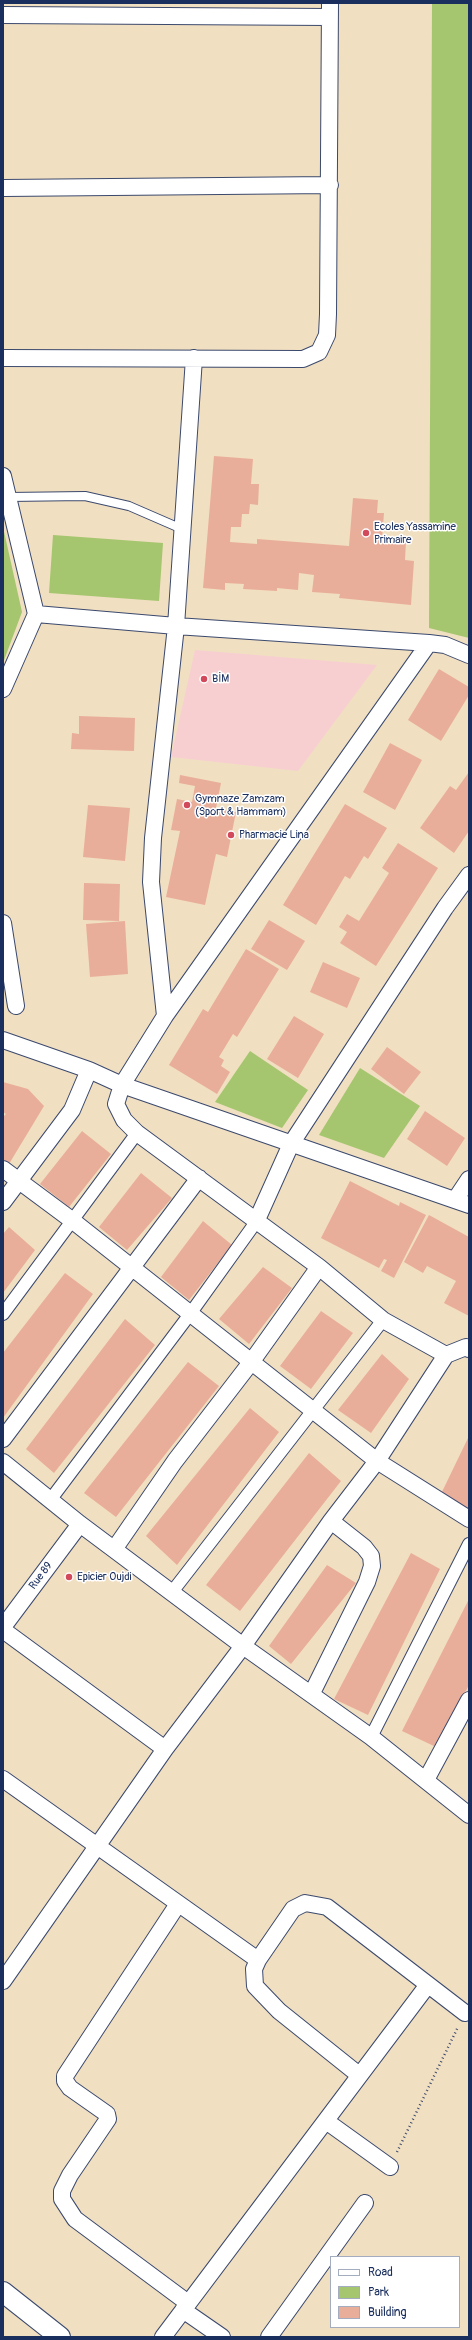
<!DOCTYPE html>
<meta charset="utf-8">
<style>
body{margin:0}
#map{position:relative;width:472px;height:2340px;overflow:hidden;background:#f1dfc1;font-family:Pangolin,sans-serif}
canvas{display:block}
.frame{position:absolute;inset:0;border:4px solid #1b2f5e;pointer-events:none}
.legend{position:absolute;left:330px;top:2256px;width:130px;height:72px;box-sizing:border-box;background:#fff;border:1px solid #a4acbf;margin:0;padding:5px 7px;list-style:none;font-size:12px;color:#1b2f5e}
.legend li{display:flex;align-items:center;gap:8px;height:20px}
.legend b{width:20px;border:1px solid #a4acbf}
</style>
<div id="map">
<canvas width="472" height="2340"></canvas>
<div class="frame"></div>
<ul class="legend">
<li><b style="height:5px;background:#fff"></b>Road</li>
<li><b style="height:11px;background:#a5c66f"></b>Park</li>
<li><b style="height:11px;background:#e9ae9a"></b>Building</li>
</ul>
</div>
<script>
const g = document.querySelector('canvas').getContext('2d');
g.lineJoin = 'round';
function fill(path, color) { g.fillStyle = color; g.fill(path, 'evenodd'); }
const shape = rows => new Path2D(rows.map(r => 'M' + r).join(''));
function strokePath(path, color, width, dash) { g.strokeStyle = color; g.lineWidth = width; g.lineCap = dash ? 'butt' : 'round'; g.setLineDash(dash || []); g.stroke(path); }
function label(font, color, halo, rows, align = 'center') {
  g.font = font + ' Pangolin,sans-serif'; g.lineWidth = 3; g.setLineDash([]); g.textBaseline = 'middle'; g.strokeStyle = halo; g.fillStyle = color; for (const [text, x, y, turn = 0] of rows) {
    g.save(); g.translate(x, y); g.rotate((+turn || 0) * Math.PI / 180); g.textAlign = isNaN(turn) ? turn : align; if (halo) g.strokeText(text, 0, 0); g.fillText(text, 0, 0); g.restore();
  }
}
const built = shape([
 [195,650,377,665,298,771,171,757]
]);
const green = shape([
 [432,3,469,3,469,638,429,628],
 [3,527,22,612,3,663],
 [53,535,163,543,159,601,49,593],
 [250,1051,308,1090,282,1128,215,1102],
 [360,1068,420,1106,384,1158,319,1135]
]);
const building = shape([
 [214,456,253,459,251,484,259,484,258,505,250,504,249,514,242,514,241,527,231,527,230,542,257,544,257,539,349,546,353,498,378,500,377,513,384,513,382,539,406,541,405,560,414,561,411,605,339,598,340,594,312,592,314,575,299,573,298,590,277,588,277,591,243,589,244,584,225,583,225,590,203,588],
 [439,669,469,687,469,695,441,741,408,720],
 [79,716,135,718,134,751,71,749,72,733,79,734],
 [390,743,422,760,395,810,363,792],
 [469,772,469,831,454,853,420,828,450,786,456,790],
 [180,775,221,783,216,808,236,812,227,857,216,854,205,905,166,897,180,831,171,830,177,799,192,802,195,786,179,783],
 [345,804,387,828,368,859,364,856,350,879,345,876,316,925,283,905],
 [88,805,130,808,125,861,83,857],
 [398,843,438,868,376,966,340,943,347,932,339,927,347,914,359,921,389,873,382,868],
 [84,883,120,884,119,921,83,920],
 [269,920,305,941,287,970,251,949],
 [125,921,128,974,90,977,86,924],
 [246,949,279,969,237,1037,233,1034,219,1057,224,1060,221,1066,230,1072,217,1094,169,1065,203,1009,208,1012],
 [323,962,360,978,347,1008,310,992],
 [294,1016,324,1034,298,1078,267,1059],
 [387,1047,421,1072,404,1094,371,1069],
 [3,1082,28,1089,44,1106,9,1164,3,1159,3,1117,6,1114,3,1112],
 [425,1111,465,1138,447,1166,407,1139],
 [82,1131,111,1154,69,1207,40,1184],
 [141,1173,172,1198,127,1250,99,1227],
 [350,1181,399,1206,400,1202,426,1215,394,1278,381,1271,387,1260,384,1259,379,1268,321,1238],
 [429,1215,469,1237,469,1316,444,1303,456,1281,427,1266,423,1273,404,1262],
 [203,1221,232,1245,189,1300,161,1277],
 [9,1227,35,1250,3,1293,3,1234],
 [263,1267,292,1288,249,1344,219,1319],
 [65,1273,93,1294,3,1418,3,1353],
 [321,1311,353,1333,311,1389,280,1366],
 [125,1319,155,1345,54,1473,26,1449],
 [382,1354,409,1379,371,1433,338,1410],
 [188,1362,219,1386,116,1517,84,1493],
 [250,1408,279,1432,177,1565,146,1536],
 [469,1436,469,1512,439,1498],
 [309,1453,341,1481,240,1611,206,1585],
 [411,1553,440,1569,368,1715,334,1699],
 [327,1565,356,1583,291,1664,269,1646],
 [469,1599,469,1685,436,1747,402,1731]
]);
const path = shape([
 [397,2152,458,2027]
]);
const service = shape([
 [8,497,85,496,129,506,182,529]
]);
const pedestrian = shape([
 [3,1314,137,1133],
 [51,1499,190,1314,256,1222],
 [172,1592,383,1320],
 [371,1737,469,1544]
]);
const minor = shape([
 [3,15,329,17],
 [3,188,330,185],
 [3,358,303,359,319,352,327,335,328,314,330,3],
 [3,476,36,614,3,689],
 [36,614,176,626,429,643,445,645,469,655],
 [429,643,165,1016,122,1085,116,1104,124,1120,137,1133,319,1267,383,1320,446,1355,466,1347,469,1349],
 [3,923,16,1006],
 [165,1016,151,882,153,838,176,626,194,358],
 [3,1040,89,1070,122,1085,469,1205],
 [3,1169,73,1221,377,1461,469,1519],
 [455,1200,469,1179],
 [3,1202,72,1110,89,1070],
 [256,1222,291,1144,445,908,469,875],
 [3,1439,199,1178],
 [3,1462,80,1524,243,1646,371,1737,469,1815],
 [115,1548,175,1461,252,1361,319,1267],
 [3,1627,80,1524],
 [3,1630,165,1749],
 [312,1693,367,1582,372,1566,371,1556,364,1547,331,1521],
 [3,1779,258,1960],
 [426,1780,469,1700],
 [178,1904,65,2076,65,2081,70,2088,107,2114,108,2119,70,2175,62,2191,62,2199,75,2219,188,2303],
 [3,1981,165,1749,243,1646,331,1521,377,1461,446,1355],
 [359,2075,279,2011,255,1986,254,1969,258,1960,293,1909,305,1903,327,1907,465,2013],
 [326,2121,390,2167],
 [183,2310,222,2337],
 [163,2337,427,1986],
 [269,2337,365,2203]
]);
const tertiary = shape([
 [3,2292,60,2337]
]);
const markers = [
 [366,533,4,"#d1495b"],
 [204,679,4,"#d1495b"],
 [187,805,4,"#d1495b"],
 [231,835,4,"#d1495b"],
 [69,1577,4,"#d1495b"]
];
const poiNames = [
 ["Ecoles Yassamine",374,527],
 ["Primaire",374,540],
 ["BİM",212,679],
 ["Gymnaze Zamzam",195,799],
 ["(Sport & Hammam)",195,812],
 ["Pharmacie Lina",239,835],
 ["Epicier Oujdi",77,1577]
];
const streetNames = [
 ["Rue 89",41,1576,-53]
];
fill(built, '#f7cfd1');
fill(green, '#a5c66f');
fill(building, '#e9ae9a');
strokePath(service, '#3b496d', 10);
strokePath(pedestrian, '#3b496d', 14);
strokePath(minor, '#3b496d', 18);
strokePath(tertiary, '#3b496d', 22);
strokePath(path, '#3b496d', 2.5, [1, 3]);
strokePath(service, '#fff', 8);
strokePath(pedestrian, '#fff', 12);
strokePath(minor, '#fff', 16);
strokePath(tertiary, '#fff', 20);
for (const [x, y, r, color] of markers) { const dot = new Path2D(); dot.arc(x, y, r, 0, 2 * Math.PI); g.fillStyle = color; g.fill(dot); strokePath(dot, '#fff', 1.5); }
label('11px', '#1b2f5e', '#fff', poiNames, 'left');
label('11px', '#1b2f5e', '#fff', streetNames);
</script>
